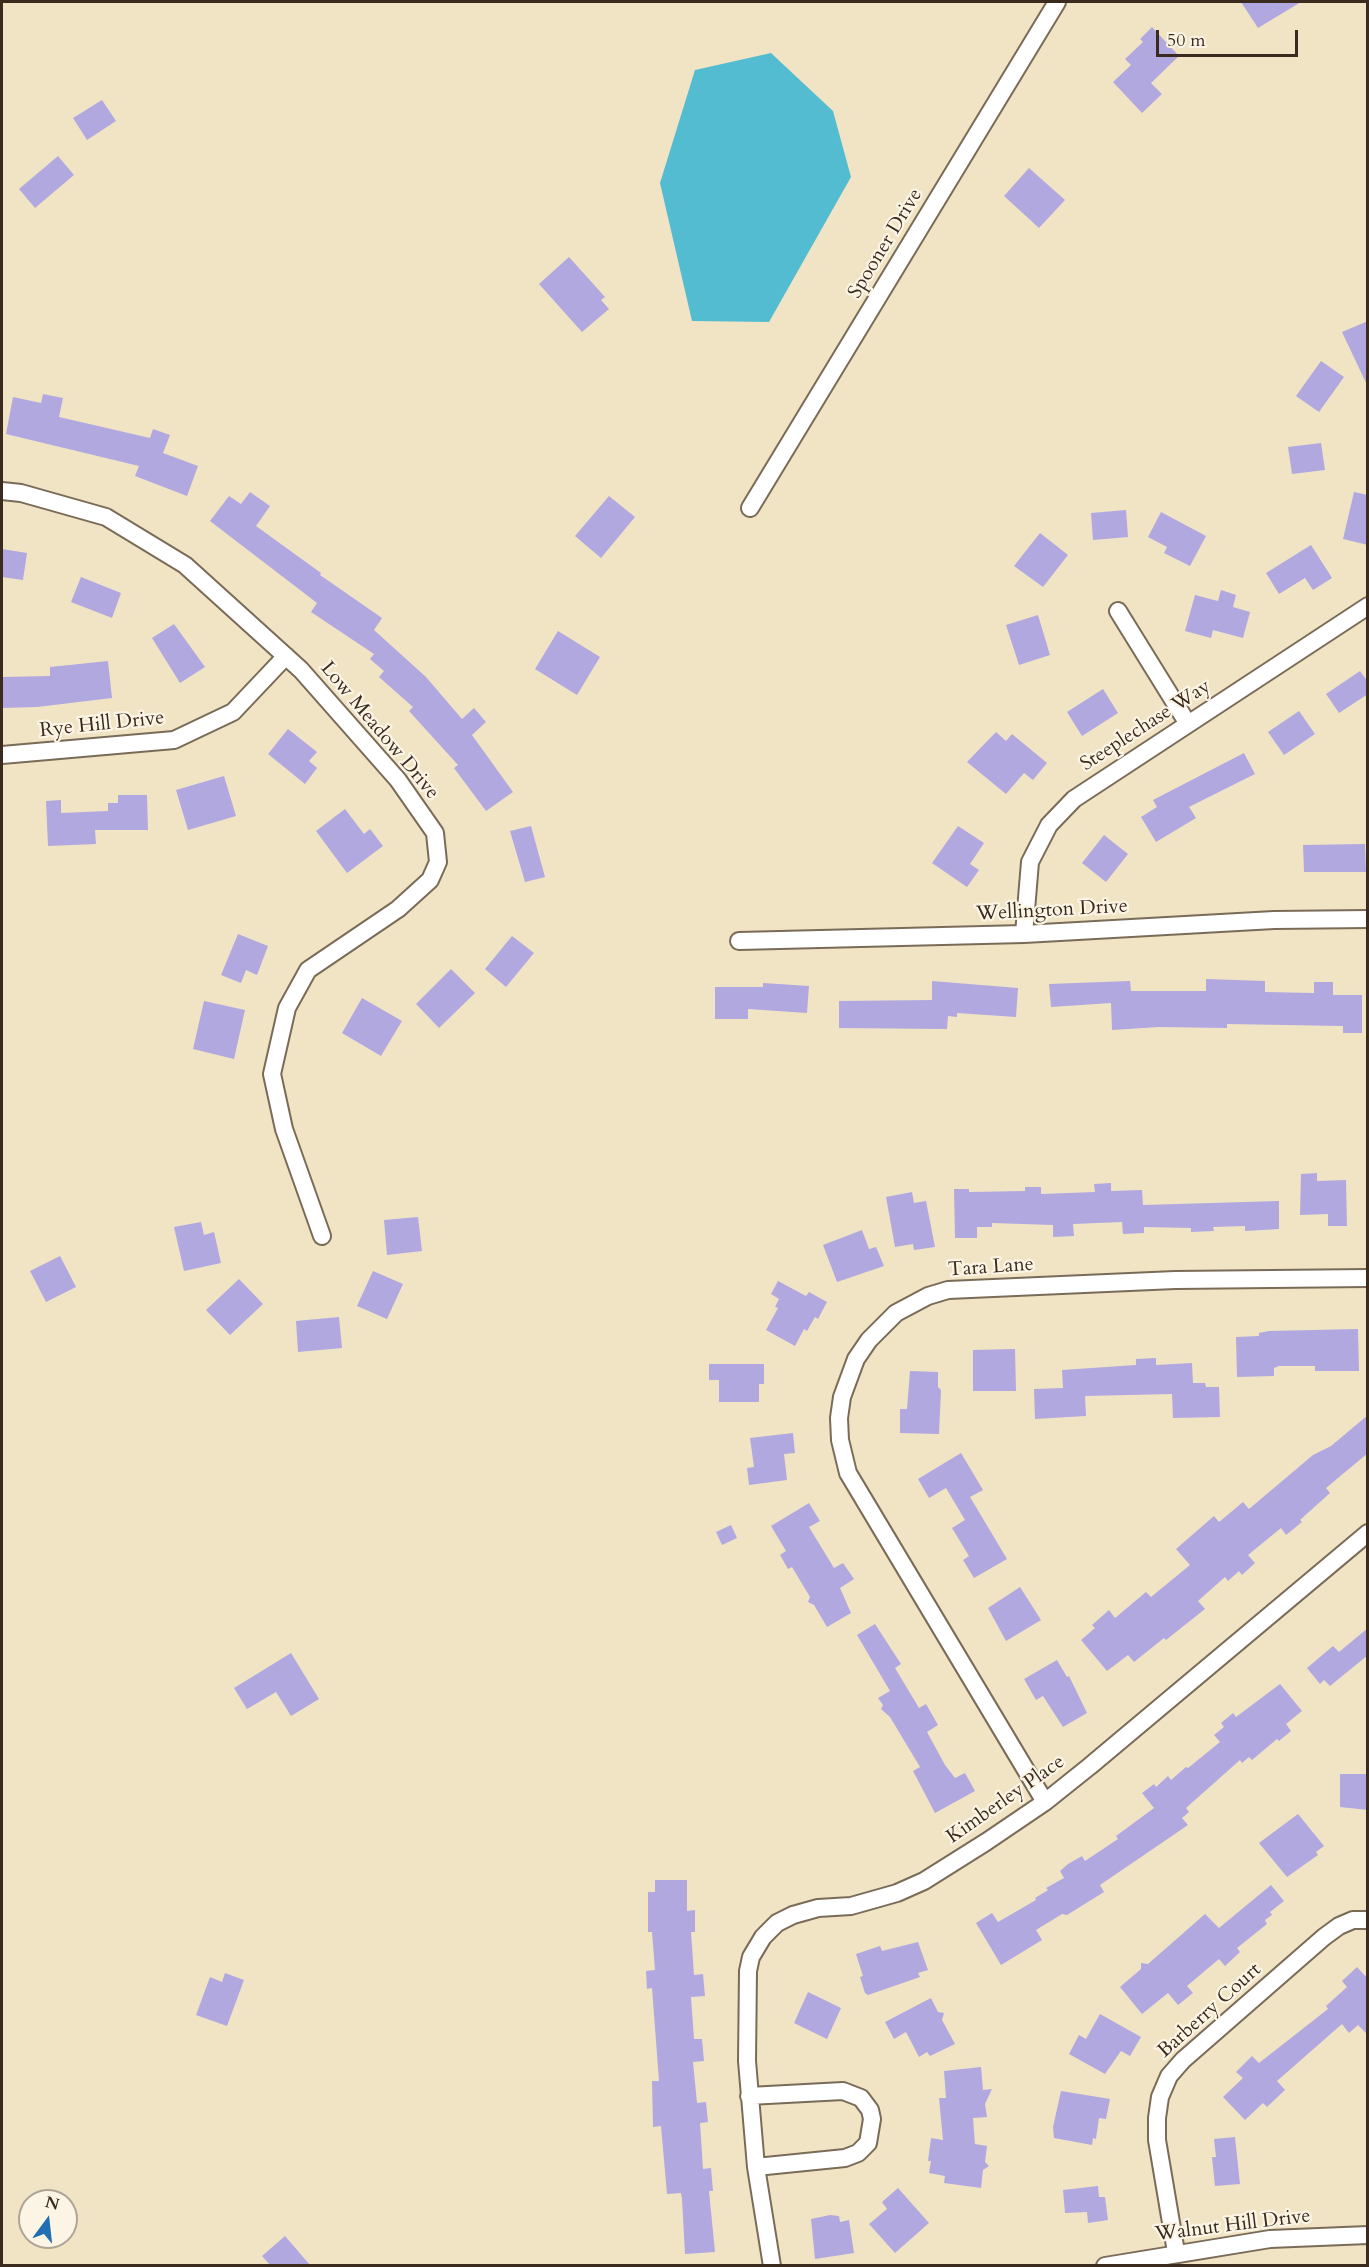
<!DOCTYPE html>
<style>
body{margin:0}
#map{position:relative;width:1369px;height:2267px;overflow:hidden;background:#f0e4c5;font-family:Cardo,serif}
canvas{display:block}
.frame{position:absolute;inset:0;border:3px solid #3b2a1e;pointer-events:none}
.north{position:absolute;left:18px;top:2189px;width:60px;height:60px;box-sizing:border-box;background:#fcf5e5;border:2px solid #afa495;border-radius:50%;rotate:15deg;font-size:16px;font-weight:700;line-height:24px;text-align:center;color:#3b2a1e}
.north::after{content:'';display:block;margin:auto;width:21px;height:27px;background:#1f6fb2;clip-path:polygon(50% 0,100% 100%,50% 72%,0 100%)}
.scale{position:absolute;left:1156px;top:30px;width:142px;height:27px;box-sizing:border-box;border:3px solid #3b2a1e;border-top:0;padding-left:8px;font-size:18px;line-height:21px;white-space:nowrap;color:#3b2a1e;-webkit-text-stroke:4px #fcf5e5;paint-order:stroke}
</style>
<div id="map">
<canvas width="1369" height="2267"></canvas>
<div class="frame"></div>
<div class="north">N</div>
<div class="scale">50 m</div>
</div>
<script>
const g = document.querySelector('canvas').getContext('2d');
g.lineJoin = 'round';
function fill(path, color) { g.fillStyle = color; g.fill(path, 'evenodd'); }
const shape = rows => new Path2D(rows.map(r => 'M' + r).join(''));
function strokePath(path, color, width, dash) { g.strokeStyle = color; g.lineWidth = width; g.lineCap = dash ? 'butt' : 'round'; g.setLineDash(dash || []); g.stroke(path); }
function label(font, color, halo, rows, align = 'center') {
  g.font = font + ' Cardo,serif'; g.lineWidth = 4.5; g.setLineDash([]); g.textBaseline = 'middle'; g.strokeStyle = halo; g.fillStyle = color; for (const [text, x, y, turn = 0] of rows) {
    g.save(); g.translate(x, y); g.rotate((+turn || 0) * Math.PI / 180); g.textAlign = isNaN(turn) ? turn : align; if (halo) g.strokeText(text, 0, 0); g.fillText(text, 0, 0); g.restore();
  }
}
const water = shape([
 [771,53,833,111,851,177,769,322,692,321,660,183,695,70]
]);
const building = shape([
 [1241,2,1301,2,1258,28],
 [1152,27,1179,56,1151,83,1162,94,1142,113,1113,82,1131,65,1125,59,1143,42,1140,39],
 [102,100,116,121,87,140,73,118],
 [58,156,74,175,35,208,19,189],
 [1029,168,1065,200,1039,228,1004,196],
 [569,257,605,297,601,300,609,309,582,332,539,284],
 [1368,321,1368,387,1342,332],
 [1321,361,1344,377,1319,412,1296,396],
 [43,394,63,398,59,417,150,438,153,429,170,435,163,453,198,466,187,496,135,476,139,466,6,434,13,397,41,403],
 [1321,443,1325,470,1292,474,1288,447],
 [250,492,270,506,256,526,321,573,320,575,382,618,374,630,426,677,462,719,474,708,486,722,472,735,513,792,486,811,454,768,458,765,409,711,413,707,379,677,384,671,370,659,374,654,311,612,317,603,210,521,229,496,241,504],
 [1354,492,1368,495,1368,545,1343,539],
 [609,496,635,517,601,558,575,536],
 [1126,510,1128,537,1093,540,1091,513],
 [1161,512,1206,536,1190,566,1164,553,1167,547,1148,537],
 [1040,533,1068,555,1043,587,1014,566],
 [1311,545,1332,578,1313,590,1305,578,1279,594,1266,573],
 [2,549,27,553,23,580,2,577],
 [81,577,121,593,112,618,71,602],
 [1221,590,1236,595,1233,607,1250,612,1243,638,1213,630,1211,638,1185,631,1195,595,1218,601],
 [1038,615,1050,655,1019,665,1006,625],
 [174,624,205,667,180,683,152,638],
 [558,631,600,657,577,695,535,669],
 [108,661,112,698,37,707,2,708,2,677,50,676,50,667],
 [1360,671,1368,682,1368,694,1339,713,1326,694],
 [1103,689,1118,713,1082,736,1067,712],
 [1299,711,1315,734,1284,755,1268,732],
 [288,729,317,752,309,761,317,768,305,784,268,754],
 [996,732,1006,741,1012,734,1047,763,1033,780,1024,773,1006,794,967,762],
 [1244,753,1255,774,1189,807,1196,818,1156,842,1141,817,1157,807,1153,800],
 [224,776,236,816,188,830,176,790],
 [118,795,147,795,148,830,95,830,96,844,48,846,46,801,61,800,61,813,108,811,108,803,118,803],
 [345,809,364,834,370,829,383,846,347,873,316,831],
 [531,826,545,877,525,882,510,831],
 [958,826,984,843,970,864,979,870,967,887,932,863],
 [1104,835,1128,854,1106,882,1082,863],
 [1365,844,1366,872,1304,872,1303,845],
 [238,934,268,946,257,975,246,970,241,983,221,975],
 [512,936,534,953,506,987,485,969],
 [451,969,475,993,439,1028,416,1004],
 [1206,979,1265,981,1265,992,1314,993,1314,982,1333,982,1333,995,1362,995,1362,1033,1343,1033,1343,1026,1227,1024,1227,1028,1159,1027,1112,1030,1111,1003,1051,1007,1049,984,1130,981,1131,991,1206,991],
 [932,981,1018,988,1016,1017,957,1013,957,1017,948,1016,947,1029,839,1028,839,1001,932,1000],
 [763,983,809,986,807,1013,748,1009,748,1019,715,1019,715,987,763,987],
 [362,998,402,1021,381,1056,342,1033],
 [204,1001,245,1010,234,1059,193,1049],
 [1317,1173,1317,1181,1346,1180,1347,1226,1328,1226,1328,1214,1300,1215,1301,1174],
 [1111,1183,1111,1191,1142,1190,1143,1205,1279,1201,1279,1229,1245,1231,1245,1226,1213,1227,1214,1231,1191,1232,1191,1228,1144,1227,1144,1233,1123,1234,1122,1222,1073,1224,1074,1236,1053,1237,1053,1225,992,1223,992,1227,977,1227,977,1238,955,1238,954,1189,969,1189,969,1192,1025,1191,1025,1187,1041,1187,1041,1194,1095,1192,1094,1184],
 [912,1192,914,1203,926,1201,935,1247,914,1250,913,1244,895,1247,886,1197],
 [418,1217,422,1251,387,1255,384,1220],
 [201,1222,204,1235,214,1232,221,1263,184,1271,174,1227],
 [862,1230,869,1249,876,1247,884,1266,837,1282,823,1245],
 [60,1256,76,1287,46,1302,30,1271],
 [373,1271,403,1284,387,1319,357,1306],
 [239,1279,263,1304,230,1335,206,1310],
 [778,1281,806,1296,809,1292,827,1302,818,1319,815,1317,807,1331,804,1329,795,1346,766,1330,778,1308,775,1307,779,1299,771,1294],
 [339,1317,342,1348,298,1352,296,1321],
 [1358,1329,1359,1371,1315,1371,1315,1366,1279,1366,1274,1368,1274,1376,1237,1377,1236,1337,1259,1336,1259,1333,1269,1331],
 [1015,1349,1016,1391,973,1391,973,1350],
 [1156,1358,1156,1365,1192,1363,1193,1383,1205,1383,1206,1387,1219,1387,1220,1417,1173,1418,1172,1394,1085,1396,1086,1416,1035,1419,1034,1389,1063,1388,1062,1370,1136,1365,1136,1359],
 [709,1364,764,1364,764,1384,759,1384,759,1402,719,1402,719,1380,709,1380],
 [910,1371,938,1372,938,1387,941,1390,939,1434,900,1433,900,1409,907,1409],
 [1368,1415,1368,1453,1326,1488,1330,1493,1300,1520,1302,1522,1286,1535,1281,1528,1248,1555,1255,1563,1242,1575,1239,1571,1228,1581,1225,1577,1198,1601,1205,1609,1166,1640,1164,1638,1134,1662,1128,1655,1107,1671,1081,1640,1095,1628,1092,1625,1109,1610,1115,1618,1146,1592,1151,1597,1190,1565,1176,1549,1214,1516,1219,1522,1243,1502,1249,1509,1313,1455,1331,1446],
 [793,1433,795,1453,784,1454,787,1480,749,1485,747,1468,754,1467,750,1438],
 [961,1453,983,1490,970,1497,1007,1559,974,1578,963,1560,969,1556,952,1528,965,1520,946,1488,929,1498,918,1479],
 [809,1503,820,1521,809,1527,834,1568,843,1563,854,1579,840,1588,851,1613,827,1627,814,1605,808,1602,810,1597,792,1567,788,1569,780,1555,786,1551,771,1526],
 [731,1525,737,1538,722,1545,716,1532],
 [1020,1587,1041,1620,1006,1641,988,1608],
 [875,1624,901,1664,895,1668,919,1708,926,1704,938,1725,927,1732,945,1765,955,1778,965,1773,975,1791,935,1813,913,1771,920,1767,890,1717,881,1709,883,1705,878,1698,890,1691,857,1635],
 [1368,1628,1368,1655,1330,1686,1324,1680,1320,1684,1307,1668,1333,1646,1339,1652],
 [291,1653,319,1699,291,1716,276,1692,247,1709,234,1688],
 [1057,1660,1067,1677,1069,1676,1087,1713,1063,1727,1043,1696,1036,1700,1024,1679],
 [1280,1684,1302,1711,1286,1724,1291,1731,1279,1741,1277,1739,1252,1760,1249,1757,1242,1763,1240,1760,1186,1808,1189,1812,1182,1818,1188,1825,1100,1885,1104,1892,1067,1915,1062,1914,1036,1930,1042,1940,1001,1965,976,1923,992,1913,998,1922,1036,1900,1035,1898,1048,1890,1046,1888,1064,1878,1060,1871,1068,1864,1082,1856,1085,1861,1118,1839,1116,1836,1154,1808,1142,1793,1154,1784,1156,1787,1168,1776,1171,1780,1186,1767,1188,1768,1220,1742,1214,1735,1224,1727,1221,1723,1233,1713,1236,1717],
 [1340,1774,1368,1774,1368,1810,1340,1807],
 [1298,1814,1324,1846,1316,1852,1318,1855,1287,1877,1259,1843],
 [655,1880,687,1880,687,1911,695,1910,695,1932,691,1932,694,1975,703,1974,705,1996,691,1997,694,2039,702,2039,704,2061,693,2062,697,2103,706,2102,708,2122,700,2123,703,2169,711,2168,713,2191,709,2191,715,2252,685,2254,682,2199,681,2193,667,2194,661,2126,653,2127,652,2081,659,2081,652,1988,647,1989,646,1971,655,1970,652,1932,648,1932,648,1892,655,1892],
 [1271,1885,1284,1901,1270,1912,1272,1915,1265,1920,1267,1924,1237,1948,1240,1952,1225,1966,1219,1959,1187,1986,1193,1993,1178,2005,1168,1993,1142,2014,1120,1987,1141,1969,1141,1963,1148,1964,1205,1914,1219,1928],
 [918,1942,928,1970,918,1973,920,1977,868,1995,865,1993,860,1977,863,1976,856,1954,880,1946,882,1951],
 [1357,1967,1368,1979,1368,2035,1358,2025,1349,2033,1342,2024,1277,2081,1285,2090,1267,2107,1263,2103,1245,2120,1223,2097,1243,2078,1236,2072,1252,2056,1259,2063,1328,2009,1326,2006,1347,1987,1342,1981],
 [225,1973,244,1980,227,2026,196,2015,210,1977,222,1982],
 [808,1992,841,2008,827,2039,794,2023],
 [931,1998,938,2012,944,2013,942,2020,955,2044,930,2056,927,2052,919,2057,906,2032,894,2039,885,2022],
 [1100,2014,1141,2037,1130,2056,1121,2051,1105,2074,1069,2054,1079,2035,1086,2039],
 [981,2067,983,2090,992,2089,985,2104,987,2117,973,2118,975,2144,987,2146,985,2162,989,2166,983,2170,981,2188,944,2183,945,2176,929,2173,931,2161,928,2161,931,2138,943,2140,939,2098,946,2098,944,2071],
 [1061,2091,1110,2099,1106,2119,1099,2118,1096,2139,1093,2138,1092,2145,1054,2138,1053,2127],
 [1235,2137,1240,2184,1215,2186,1212,2157,1216,2157,1214,2139],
 [1098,2186,1099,2197,1105,2197,1108,2220,1088,2223,1087,2212,1065,2213,1063,2190],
 [898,2188,929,2223,895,2253,869,2224,887,2209,882,2202],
 [830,2215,839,2216,840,2222,849,2220,854,2253,815,2259,811,2219],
 [285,2236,310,2265,270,2265,262,2256]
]);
const street = shape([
 [2,491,21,493,106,517,185,565,301,670,398,780,435,833,438,862,430,880,398,909,308,970,287,1008,272,1074,284,1129,322,1236],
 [750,508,1057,2],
 [1118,611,1188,724],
 [2,755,174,740,233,712,286,656],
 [1024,934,1030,862,1049,825,1074,799,1368,606],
 [739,941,1024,934,1274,920,1368,919],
 [1045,1802,848,1473,840,1440,839,1418,842,1397,856,1359,869,1340,896,1313,928,1296,948,1290,1175,1280,1368,1278],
 [749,2096,843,2091,861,2098,870,2110,872,2119,868,2143,858,2153,845,2158,756,2167],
 [1176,2252,1157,2140,1157,2118,1160,2097,1169,2076,1183,2060,1324,1937,1339,1926,1353,1920,1368,1920],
 [772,2266,756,2167,747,2061,748,1971,751,1957,763,1937,777,1923,793,1915,818,1908,851,1906,897,1893,924,1881,986,1842,1045,1802,1090,1766,1368,1533],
 [1105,2266,1270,2239,1368,2235]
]);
const streetNames = [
 ["Spooner Drive",886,244,-59],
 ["Rye Hill Drive",102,725,-6],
 ["Steeplechase Way",1146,726,-33],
 ["Low Meadow Drive",379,731,50],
 ["Wellington Drive",1052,911,-3],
 ["Tara Lane",991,1268,-4],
 ["Kimberley Place",1006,1800,-35],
 ["Barberry Court",1210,2011,-42],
 ["Walnut Hill Drive",1233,2226,-7]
];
fill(water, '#54bcd1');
fill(building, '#b1a8e0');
strokePath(street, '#7a6b58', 20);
strokePath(street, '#fff', 16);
label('20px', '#3b2a1e', '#fcf5e5', streetNames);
</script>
